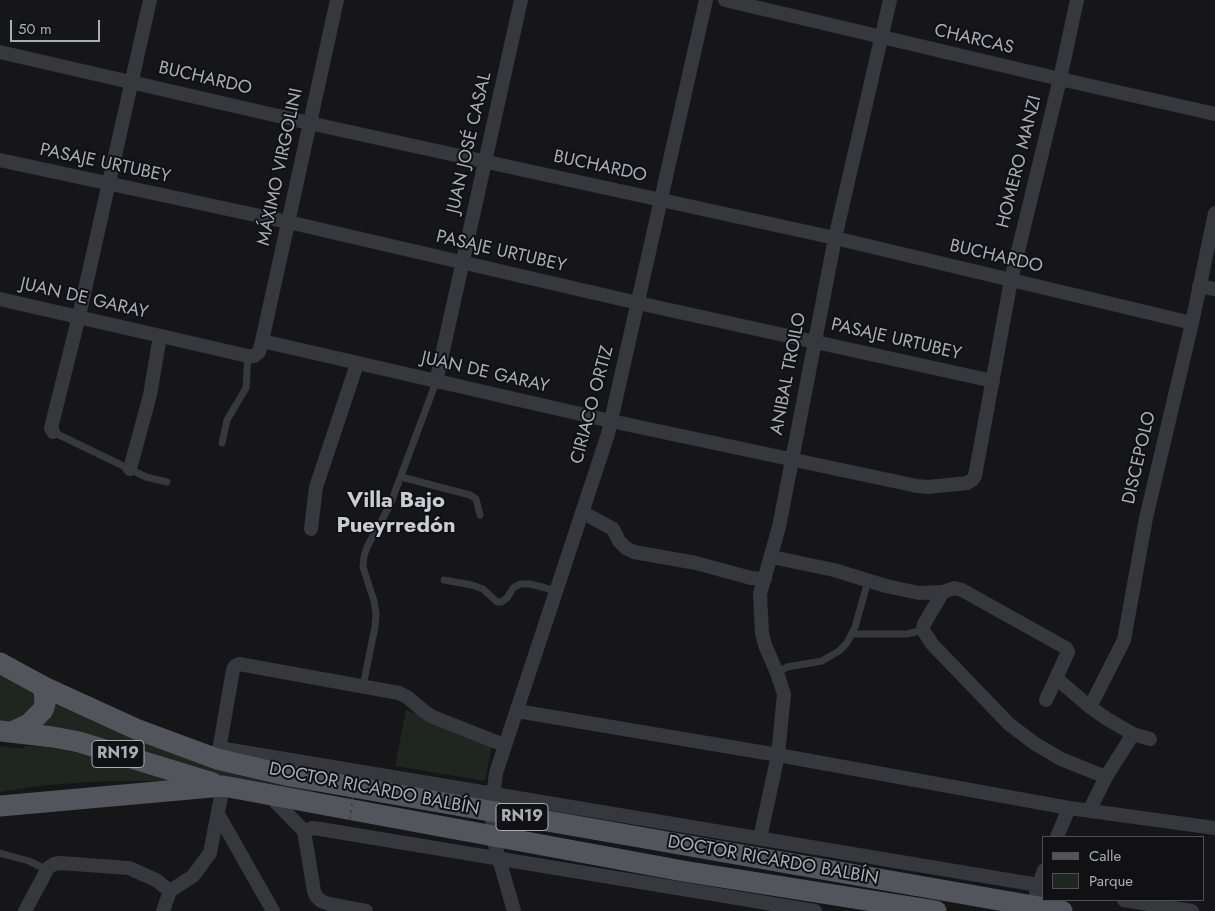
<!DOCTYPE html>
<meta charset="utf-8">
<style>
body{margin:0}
#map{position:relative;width:1215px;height:911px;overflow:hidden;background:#161618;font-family:Jost,sans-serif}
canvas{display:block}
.legend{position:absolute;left:1042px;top:836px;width:162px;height:65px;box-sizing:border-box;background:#111113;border:1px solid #4d4f55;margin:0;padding:6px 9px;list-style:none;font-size:15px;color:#a8adb8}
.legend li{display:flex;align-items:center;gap:10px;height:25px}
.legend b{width:25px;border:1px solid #4d4f55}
.scale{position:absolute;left:10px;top:20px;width:90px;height:22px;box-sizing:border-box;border:2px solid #a8adb8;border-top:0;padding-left:6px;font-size:15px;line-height:18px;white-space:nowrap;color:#a8adb8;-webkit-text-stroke:4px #111113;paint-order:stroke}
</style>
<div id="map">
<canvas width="1215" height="911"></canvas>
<ul class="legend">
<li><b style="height:6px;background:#53555c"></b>Calle</li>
<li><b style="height:14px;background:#1e261f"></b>Parque</li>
</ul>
<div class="scale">50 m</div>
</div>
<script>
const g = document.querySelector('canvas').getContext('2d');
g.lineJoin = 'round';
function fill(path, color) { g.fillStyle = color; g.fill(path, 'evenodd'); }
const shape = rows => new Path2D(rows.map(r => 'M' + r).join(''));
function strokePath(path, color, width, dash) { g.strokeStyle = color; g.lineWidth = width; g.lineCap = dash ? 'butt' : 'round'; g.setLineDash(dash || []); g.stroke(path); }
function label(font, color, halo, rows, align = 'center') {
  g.font = font + ' Jost,sans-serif'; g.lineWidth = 4; g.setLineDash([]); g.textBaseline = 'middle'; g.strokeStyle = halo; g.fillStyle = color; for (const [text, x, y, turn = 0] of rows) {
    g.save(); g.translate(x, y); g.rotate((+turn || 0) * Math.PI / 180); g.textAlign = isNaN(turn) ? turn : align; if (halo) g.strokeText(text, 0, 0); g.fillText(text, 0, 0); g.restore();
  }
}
const green = shape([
 [0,675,40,696,38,712,0,727],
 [49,702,95,721,248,776,320,793,254,790,34,728],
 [406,710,492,743,485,781,395,766],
 [0,746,24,749,24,746,46,747,90,755,196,786,162,781,107,781,45,785,0,792]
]);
const service = shape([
 [53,432,146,477,167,482],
 [222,443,227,420,246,388,248,356],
 [401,477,470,495,476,499,480,515],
 [444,580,472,585,483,589,497,602,501,602,507,598,513,588,520,584,530,584,557,591],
 [852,634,907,634,923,630],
 [777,673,787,667,822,661,839,651,847,643,855,627,868,581],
 [363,686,375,627,376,614,374,601,363,567,364,556,367,547,390,505,436,382],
 [0,853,29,861,47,870]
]);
const minor = shape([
 [725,0,1060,79,1215,114],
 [0,52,309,123,835,238,1192,323],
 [0,160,288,222,638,303,993,381],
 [1199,286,1215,289],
 [0,299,248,356,254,356,259,352,262,341,611,421,917,486,928,487,967,483,972,480,975,476,1011,280,1060,79,1077,0],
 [262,341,337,0],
 [436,382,521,0],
 [53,432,51,428,79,316,150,0],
 [130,469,150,395,160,336],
 [582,512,613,529,619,541,626,548,634,552,696,563,751,578,765,579],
 [311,529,316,487,357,364],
 [772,557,834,570,886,586,919,593,943,592,954,588,962,590,1066,648,1068,652,1046,700],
 [943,592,924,624,923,630,932,644,1009,724,1034,743,1061,759,1106,777],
 [1056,678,1090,707,1107,719,1133,734,1150,739],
 [1090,707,1124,640,1146,518,1192,323,1215,213],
 [517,711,778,755,1069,808,1215,828],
 [219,748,1044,886],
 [218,756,233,670,235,666,239,664,399,693,407,697,425,712,433,717,504,745],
 [269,795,304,831,314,891,316,896,321,901,329,904,366,911],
 [1089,811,1106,777,1133,734],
 [218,814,273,911],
 [304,831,312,828,320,829,815,911],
 [1057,837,1069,808],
 [760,838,778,755,784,694,777,673,765,645,762,633,760,594,779,527,835,238,890,0],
 [1036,893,1044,870],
 [1124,900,1192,911],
 [25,911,48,868,54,864,60,863,129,868,156,880,170,891],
 [163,911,170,891,193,876,210,853,223,786],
 [514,911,492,835,493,795,496,773,608,434,706,0]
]);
const primary = shape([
 [0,663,44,687,136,729,217,759,290,776,1062,911],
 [0,731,53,737,79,742,213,783],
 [12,732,29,724,43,710,45,704,44,687],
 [0,806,223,786,683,871,936,911]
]);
const pathBridge = shape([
 [350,819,355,777]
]);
const shields = [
 [118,754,52],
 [522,817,52]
];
const shieldNames = [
 ["RN19",118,754],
 ["RN19",522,817]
];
const streetNames = [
 ["CHARCAS",974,40,13],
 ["BUCHARDO",205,79,13],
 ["JUAN JOSÉ CASAL",470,143,-77],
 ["HOMERO MANZI",1020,162,-76],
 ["PASAJE URTUBEY",105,164,12],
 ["MÁXIMO VIRGOLINI",281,167,-78],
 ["BUCHARDO",600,167,12],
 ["PASAJE URTUBEY",501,252,13],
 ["BUCHARDO",996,257,13],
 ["JUAN DE GARAY",84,299,13],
 ["PASAJE URTUBEY",896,340,13],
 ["JUAN DE GARAY",485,373,13],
 ["ANIBAL TROILO",789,374,-79],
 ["CIRIACO ORTIZ",593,405,-75],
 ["DISCEPOLO",1140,458,-77],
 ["DOCTOR RICARDO BALBÍN",374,790,11],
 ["DOCTOR RICARDO BALBÍN",773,861,10]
];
const districtNames = [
 ["Villa Bajo",396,502],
 ["Pueyrredón",396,527]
];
fill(green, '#1e261f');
strokePath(service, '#37383d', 7);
strokePath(minor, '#37383d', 14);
strokePath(primary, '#53555c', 21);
strokePath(pathBridge, '#3d3f44', 2, [2.5, 4]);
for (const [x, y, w] of shields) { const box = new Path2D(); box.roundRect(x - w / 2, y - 13.5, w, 27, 4); g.fillStyle = '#111113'; g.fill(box); strokePath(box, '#a8adb8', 1); }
label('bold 16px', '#a8adb8', null, shieldNames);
label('18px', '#a8adb8', '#111113', streetNames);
label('bold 22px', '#c9ccd4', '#111113', districtNames);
</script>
